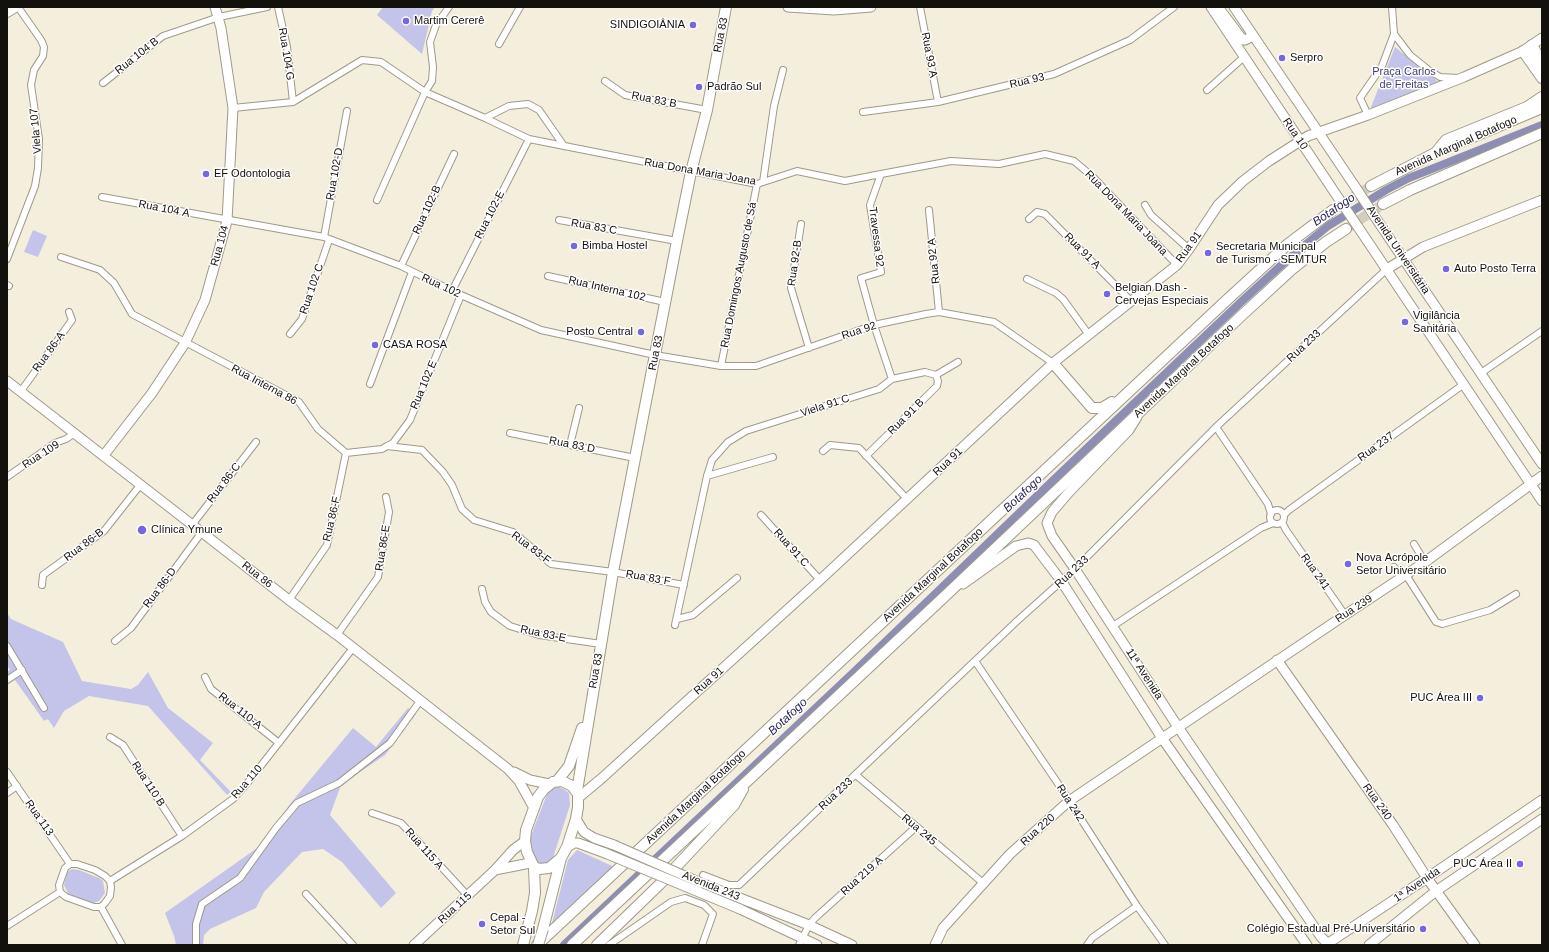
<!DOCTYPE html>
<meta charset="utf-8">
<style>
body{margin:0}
#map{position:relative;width:1549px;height:952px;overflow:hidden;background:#f4efdc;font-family:Arial,sans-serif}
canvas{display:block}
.frame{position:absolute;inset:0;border:8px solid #13110b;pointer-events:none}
</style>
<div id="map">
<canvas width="1549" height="952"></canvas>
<div class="frame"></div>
</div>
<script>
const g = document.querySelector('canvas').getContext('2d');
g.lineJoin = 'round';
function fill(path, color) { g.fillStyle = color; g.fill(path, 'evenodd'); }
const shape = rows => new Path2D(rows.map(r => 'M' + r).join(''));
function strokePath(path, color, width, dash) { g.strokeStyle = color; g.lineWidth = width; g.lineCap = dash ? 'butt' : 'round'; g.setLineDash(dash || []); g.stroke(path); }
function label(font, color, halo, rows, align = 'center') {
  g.font = font + ' Arial,sans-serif'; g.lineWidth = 3; g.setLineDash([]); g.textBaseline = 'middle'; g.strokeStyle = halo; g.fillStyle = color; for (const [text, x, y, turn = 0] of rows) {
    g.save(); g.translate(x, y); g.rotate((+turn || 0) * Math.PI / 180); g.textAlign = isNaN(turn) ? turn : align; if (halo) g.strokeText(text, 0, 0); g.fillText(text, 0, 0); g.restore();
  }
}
const green = shape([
 [383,7,435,7,432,11,422,54,377,15],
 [1395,47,1442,85,1376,111,1371,107],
 [33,230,47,236,38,257,24,252],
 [7,613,11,619,63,642,82,681,131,689,138,685,148,672,168,708,213,743,200,760,231,792,227,795,148,706,89,696,64,711,54,728,48,719,44,721,15,680,7,685,7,672,10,670,7,665],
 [408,708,416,714,385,755,341,785,330,815,396,893,381,908,342,862,323,849,302,852,264,892,256,908,210,929,204,935,203,945,176,945,174,936,165,913,260,846,290,804,353,728,376,747],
 [557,786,565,790,569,793,570,805,553,858,546,864,540,865,535,861,532,854,530,838,549,789],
 [577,850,619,869,550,931,568,860],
 [72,869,79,870,99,878,103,881,105,893,99,901,91,904,69,895,64,885,67,872]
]);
const canal = shape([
 [564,945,854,672,1065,469,1242,301,1288,259,1328,226,1386,190,1409,178,1542,125]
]);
const primaryTunnel = shape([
 [1335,209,1371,186],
 [1346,229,1383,204]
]);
const street = shape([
 [278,7,287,47,293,102],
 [920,7,938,102],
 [1392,7,1394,34,1410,55,1430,71,1440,77,1458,78],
 [499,44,520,7],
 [605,81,625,95,707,110],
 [103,83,163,36,219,17,267,7],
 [1207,90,1244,57],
 [233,108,293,102,362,60,381,62,425,92,485,118,529,139,757,184,797,171,845,181,881,174,951,161,999,164,1045,154,1074,161,1093,177,1177,265],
 [863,112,938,102,1054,74,1130,40,1174,7],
 [1368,115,1360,98,1382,66,1394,34],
 [485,118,509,106,528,104,539,110,564,146],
 [881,174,870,205,881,272,861,278,874,325,892,379],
 [763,182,774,106,783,70],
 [102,197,324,237,401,266,461,295,541,330,655,355,721,366,756,366,874,325,926,314,939,312,994,322,1053,363],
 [377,200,425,92,432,81,433,67,430,42,436,25,449,7],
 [1145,205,1151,215,1189,249],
 [929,210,939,312],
 [1029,219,1037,212,1045,214,1132,302],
 [559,220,677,241],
 [801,224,791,288,809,348],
 [324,237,347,111],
 [61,257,100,270,114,283,132,314,299,402,318,429,346,453,382,449,387,446,422,450,443,472,452,485,462,509,474,520,513,532,551,564,613,572,684,585],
 [7,259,35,186,38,168,39,139,31,85,34,70,43,56,44,47,41,40,18,7],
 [401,266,454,154],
 [548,276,665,302],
 [1027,279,1056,293,1063,299,1089,335],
 [7,285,9,286],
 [452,291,529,139],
 [290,334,302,319,329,240],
 [721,366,757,184],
 [1481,373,1542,331],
 [370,384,412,272],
 [21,391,72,320,69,312],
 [1216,427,1268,504,1271,514],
 [510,433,635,458],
 [570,445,579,408],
 [387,446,393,443,410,420,461,295],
 [823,451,830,445,859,448,908,500],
 [866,456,937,386,938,381,936,375],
 [707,476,773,457],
 [7,477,55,443,66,439,75,433],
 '1270 517a7 7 0 1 1 14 0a7 7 0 1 1-14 0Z',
 [761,515,820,580],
 [1284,515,1289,510,1464,384],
 [1282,522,1286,530,1345,615],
 [192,525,256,442],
 [1414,544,1425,562],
 [1394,567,1402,578],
 [1406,575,1436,622,1442,624,1490,610,1516,594],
 [42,585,43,575,104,531,141,484],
 [482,589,485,602,491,612,510,626,539,635,601,644],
 [289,600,327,545,346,453],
 [677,619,693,615,737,578],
 [675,625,707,476,712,460,728,442,746,431,879,389,892,379,925,372,936,375,958,362],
 [1113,626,1261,528,1273,523],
 [337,635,378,577,389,512,386,497],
 [115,641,131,628,202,532],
 [7,646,44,708],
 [975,661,1061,788,1137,906,1165,945],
 [205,677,211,689,279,743],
 [7,680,22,670],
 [110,737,123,745,182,836],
 [7,772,70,864],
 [856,775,983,883],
 [7,793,17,786],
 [372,813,401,823,468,896],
 [70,864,77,864,95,870,105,876,110,881,111,887,110,896,105,903,101,907,94,907,66,897,60,892,59,885,65,868,70,864],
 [703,875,729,885,739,885,1017,621,1075,569,1216,427,1387,269],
 [110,881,182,836,233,799,249,781,353,648],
 [306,894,353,945],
 [101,907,122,945],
 [7,926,60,892],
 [196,945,196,924,202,904,240,878,276,828,297,803,339,783,390,743,420,701],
 [609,945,671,902,685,898,704,905,713,914,702,945],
 [799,945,809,925,815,918,916,827],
 [1087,945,1092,938,1137,906]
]);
const secondary = shape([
 [788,7,834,10,871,7],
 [1211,7,1339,199],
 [1218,7,1243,40,1245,40,1249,38,1252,34],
 [1234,7,1356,188],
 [1375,217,1542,464],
 [1358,227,1542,501],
 [1387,269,1423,247,1542,200],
 [7,381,289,600,337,635,508,769,519,781,534,808],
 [1137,417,1129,430,1070,491,1052,512,1047,523,1052,536,1075,569,1178,727,1321,937,1327,943],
 [104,455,152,393,185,343,205,300,227,221,233,108,221,28,215,7],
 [963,584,1016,546,1028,543,1034,545,1062,582,1162,738,1307,945],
 [1277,660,1393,825,1427,878,1475,945],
 [514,772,530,780,549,784],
 [578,798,602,778,820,580,1053,363,1177,265,1189,249,1218,205,1243,181,1269,161,1308,136,1368,115,1464,77,1523,51,1542,38],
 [576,819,584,832,594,838,614,845],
 [567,847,574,843,578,843,605,853],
 [495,870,530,863],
 [701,883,809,925,852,945],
 [740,909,817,945],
 [1330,942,1427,878,1542,800],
 [414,945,495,870,513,850,525,841],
 [935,945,943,928,1010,854,1069,801,1345,615,1425,562,1542,476],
 [1369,945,1436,891,1542,819]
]);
const primary = shape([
 [7,12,15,7],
 [1532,45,1542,63],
 [1523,51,1542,78],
 [1437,151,1446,140,1527,107,1542,97],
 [1371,186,1435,153,1542,108],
 [1383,204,1410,190,1542,133],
 [1053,363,1092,408,1102,408,1112,402],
 [557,781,569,766,582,728],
 [562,781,572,786,578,794,578,807,576,819,567,847,561,858,549,868,539,869,534,867,527,852,525,841,526,830,538,797,544,789,553,782,562,781],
 [577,791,613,572,677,241,691,172,707,110,726,7],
 [543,929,561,858],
 [523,945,532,911,535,893,534,867],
 [537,945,1229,298,1288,244,1333,210],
 [572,945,944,597,1240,317,1291,270,1326,242,1346,229],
 [597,945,660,884,734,805,743,789]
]);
const secondaryBridge = shape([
 [1356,188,1375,217],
 [1339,199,1358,227],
 [614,845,701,883],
 [605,853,740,909]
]);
const primaryBridge = shape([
 [538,945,543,929]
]);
const markers = [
 [406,21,4,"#7566e1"],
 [693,25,4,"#7566e1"],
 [1282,58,4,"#7566e1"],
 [699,87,4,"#7566e1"],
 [206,174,4,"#7566e1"],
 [574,246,4,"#7566e1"],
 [1208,253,4,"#7566e1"],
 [1446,269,4,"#7566e1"],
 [1107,294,4,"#7566e1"],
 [1405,322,4,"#7566e1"],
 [641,332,4,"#7566e1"],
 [375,345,4,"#7566e1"],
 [142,530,5,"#7566e1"],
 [1348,564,4,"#7566e1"],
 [1480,698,4,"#7566e1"],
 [1520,864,4,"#7566e1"],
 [482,924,4,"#7566e1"],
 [1423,929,4,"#7566e1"]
];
const poiNames = [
 ["Martim Cererê",414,21],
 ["SINDIGOIÂNIA",685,25,"right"],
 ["Serpro",1290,58],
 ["Padrão Sul",707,87],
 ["EF Odontologia",214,174],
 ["Bimba Hostel",582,246],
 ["Secretaria Municipal",1216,247],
 ["de Turismo - SEMTUR",1216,260],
 ["Auto Posto Terra",1454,269],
 ["Belgian Dash -",1115,288],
 ["Cervejas Especiais",1115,301],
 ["Vigilância",1413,316],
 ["Sanitária",1413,329],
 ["Posto Central",633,332,"right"],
 ["CASA ROSA",383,345],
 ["Clínica Ymune",151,530],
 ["Nova Acrópole",1356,558],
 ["Setor Universitário",1356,571],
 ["PUC Área III",1472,698,"right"],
 ["PUC Área II",1512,864,"right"],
 ["Cepal -",490,918],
 ["Setor Sul",490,931],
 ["Colégio Estadual Pré-Universitário",1415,929,"right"]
];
const streetNames = [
 ["Rua 83",721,35,-79],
 ["Rua 104 G",286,54,81],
 ["Rua 93 A",929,55,79],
 ["Rua 104 B",137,56,-38],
 ["Rua 93",1027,81,-13],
 ["Rua 83 B",654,100,11],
 ["Viela 107",36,131,-95],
 ["Rua 10",1295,134,56],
 ["Avenida Marginal Botafogo",1456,146,-24],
 ["Rua Dona Maria Joana",700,172,10],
 ["Rua 102-D",335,174,-80],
 ["Rua 104 A",164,209,11],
 ["Rua 102-B",427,210,-65],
 ["Rua Dona Maria Joana",1126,213,46],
 ["Rua 102-E",490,215,-63],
 ["Rua 83 C",594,227,10],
 ["Travessa 92",876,237,83],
 ["Rua 104",220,246,-75],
 ["Rua 91",1189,247,-54],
 ["Avenida Universitária",1398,250,56],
 ["Rua 91 A",1082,251,45],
 ["Rua 92 A",934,261,-96],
 ["Rua 92-B",795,263,-82],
 ["Rua Domingos Augusto de Sá",739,275,-79],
 ["Rua 102",441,286,25],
 ["Rua 102 C",312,289,-71],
 ["Rua Interna 102",607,289,13],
 ["Rua 92",859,331,-18],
 ["Rua 233",1304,346,-43],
 ["Rua 86-A",49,352,-54],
 ["Rua 83",656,353,-79],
 ["Avenida Marginal Botafogo",1184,371,-43],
 ["Rua Interna 86",264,385,28],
 ["Rua 102 E",424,385,-67],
 ["Viela 91 C",825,406,-18],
 ["Rua 91 B",906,417,-45],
 ["Rua 83 D",572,445,11],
 ["Rua 237",1376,447,-36],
 ["Rua 109",41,455,-33],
 ["Rua 91",948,462,-43],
 ["Rua 86-C",224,483,-52],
 ["Rua 86-F",332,519,-77],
 ["Rua 86-B",84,545,-37],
 ["Rua 86-E",383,548,-81],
 ["Rua 83-F",531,548,37],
 ["Rua 91 C",791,548,48],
 ["Rua 233",1072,572,-43],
 ["Rua 241",1315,572,55],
 ["Rua 86",257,575,38],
 ["Avenida Marginal Botafogo",933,575,-43],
 ["Rua 83 F",648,578,10],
 ["Rua 86-D",160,588,-53],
 ["Rua 239",1354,609,-33],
 ["Rua 83-E",543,634,12],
 ["Rua 83",596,671,-80],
 ["11ª Avenida",1144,674,57],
 ["Rua 91",709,681,-42],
 ["Rua 110-A",240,711,38],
 ["Rua 110",247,782,-49],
 ["Rua 110 B",148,784,57],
 ["Rua 233",836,794,-43],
 ["Avenida Marginal Botafogo",696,797,-43],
 ["Rua 240",1377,802,55],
 ["Rua 242",1070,803,57],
 ["Rua 113",39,818,55],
 ["Rua 245",919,830,40],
 ["Rua 220",1038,830,-42],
 ["Rua 115 A",424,849,48],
 ["Rua 219 A",862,876,-42],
 ["1ª Avenida",1417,885,-34],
 ["Avenida 243",711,886,22],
 ["Rua 115",455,908,-42]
];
const parkNames = [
 ["Praça Carlos",1404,72],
 ["de Freitas",1404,85]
];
const waterNames = [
 ["Botafogo",1334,210,-34],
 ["Botafogo",1023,494,-43],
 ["Botafogo",788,717,-43]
];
fill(green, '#c4c4ea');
strokePath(canal, '#8e8eb5', 8);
strokePath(primaryTunnel, '#d2cebd', 10, [10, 5]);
strokePath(street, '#9f9a88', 8);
strokePath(secondary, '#9f9a88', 11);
strokePath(primary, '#9f9a88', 12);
strokePath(street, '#fff', 6);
strokePath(secondary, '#fff', 9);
strokePath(primary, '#fff', 10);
strokePath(secondaryBridge, '#9f9a88', 11, []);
strokePath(primaryBridge, '#9f9a88', 12, []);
strokePath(secondaryBridge, '#fff', 9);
strokePath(primaryBridge, '#fff', 10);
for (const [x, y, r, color] of markers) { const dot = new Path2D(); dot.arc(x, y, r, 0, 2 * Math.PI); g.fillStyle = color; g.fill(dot); strokePath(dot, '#fff', 1.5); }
label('11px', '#13110b', '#fff', poiNames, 'left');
label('11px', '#13110b', '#fff', streetNames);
label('11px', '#423e72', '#fff', parkNames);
label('italic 12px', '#2b2557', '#fff', waterNames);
</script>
